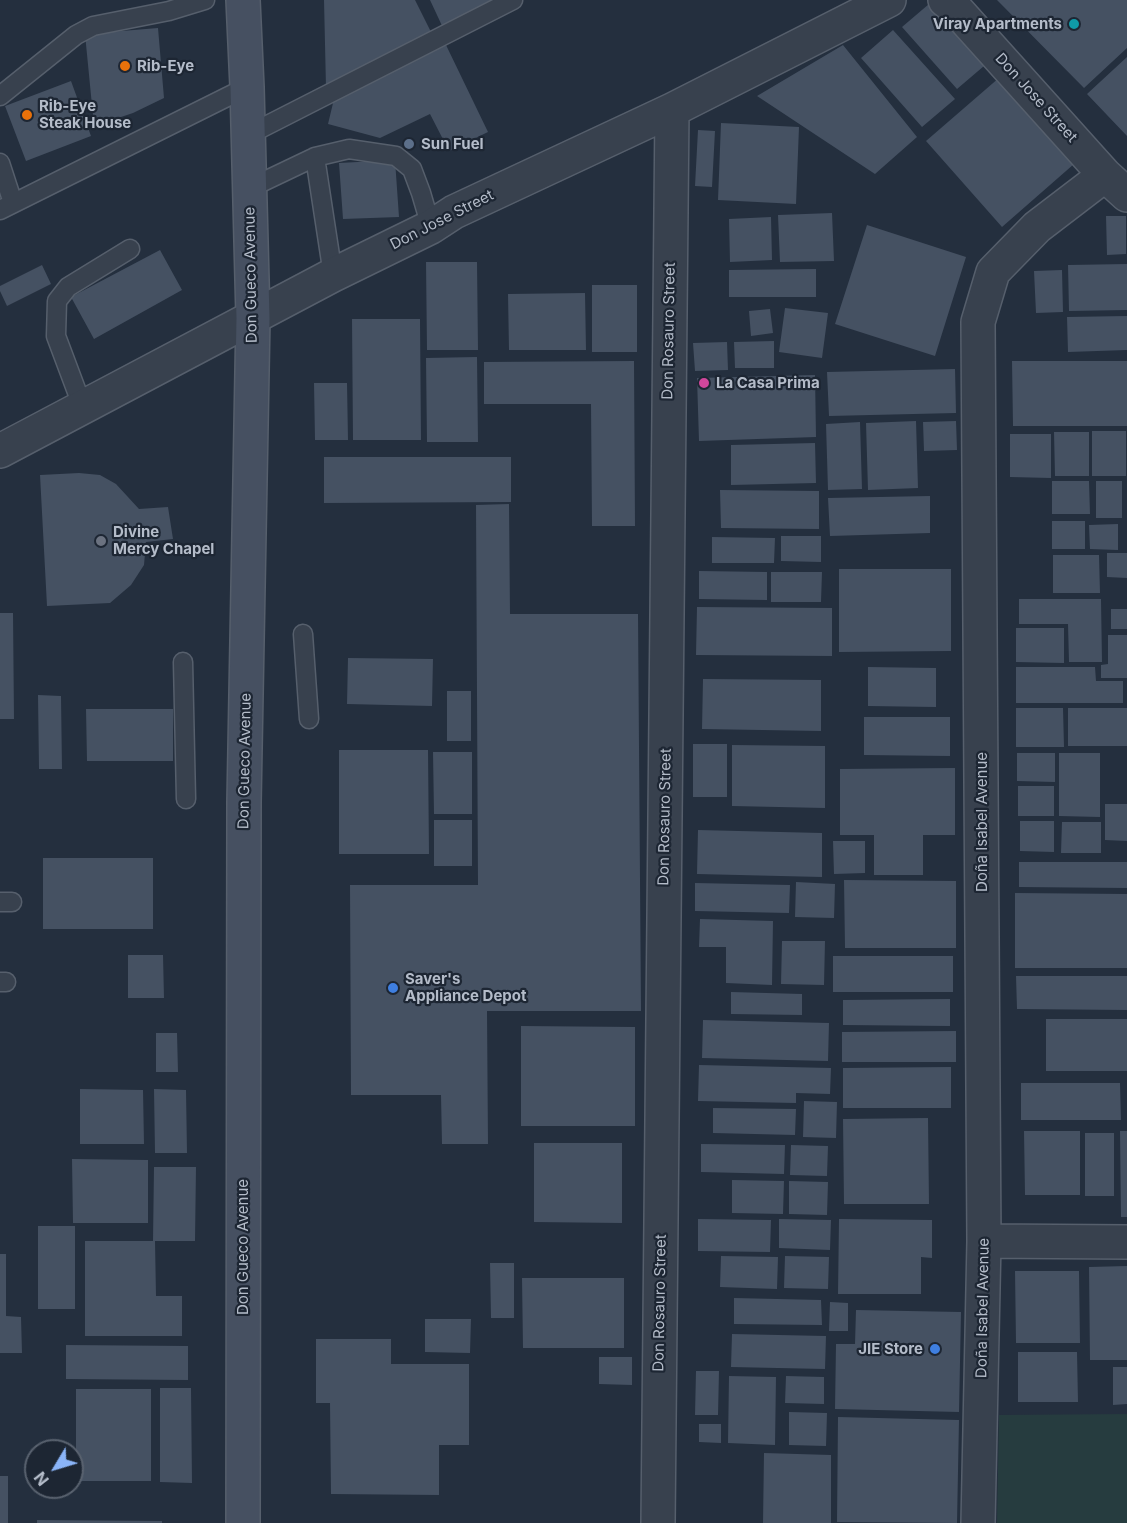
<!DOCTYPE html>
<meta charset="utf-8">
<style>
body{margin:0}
#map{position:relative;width:1127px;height:1523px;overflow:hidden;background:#242f3e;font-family:Inter,sans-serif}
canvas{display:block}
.north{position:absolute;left:24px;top:1439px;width:60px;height:60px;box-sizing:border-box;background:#1d2633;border:2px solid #59626f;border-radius:50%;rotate:232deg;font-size:16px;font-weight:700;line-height:24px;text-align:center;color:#b4bcc9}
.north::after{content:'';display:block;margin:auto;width:21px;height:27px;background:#8ab4f8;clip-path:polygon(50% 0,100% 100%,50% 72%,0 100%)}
</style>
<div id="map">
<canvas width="1127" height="1523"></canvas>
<div class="north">N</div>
</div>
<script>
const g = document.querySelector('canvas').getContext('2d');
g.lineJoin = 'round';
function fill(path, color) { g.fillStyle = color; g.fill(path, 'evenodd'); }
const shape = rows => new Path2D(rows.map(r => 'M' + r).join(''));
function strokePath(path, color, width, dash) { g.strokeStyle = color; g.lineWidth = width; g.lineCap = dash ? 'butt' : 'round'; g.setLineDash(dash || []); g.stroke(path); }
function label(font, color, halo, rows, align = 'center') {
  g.font = font + ' Inter,sans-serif'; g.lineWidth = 4.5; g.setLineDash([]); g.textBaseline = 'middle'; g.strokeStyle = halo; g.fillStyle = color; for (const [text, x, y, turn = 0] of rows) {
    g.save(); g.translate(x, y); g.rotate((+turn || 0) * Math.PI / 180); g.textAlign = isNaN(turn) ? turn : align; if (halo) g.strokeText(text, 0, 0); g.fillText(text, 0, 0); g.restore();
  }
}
const green = shape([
 [1127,1414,1127,1523,997,1523,999,1415]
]);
const building = shape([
 [324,0,415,0,433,36,326,88],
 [430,0,506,0,444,30],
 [997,0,1127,0,1127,48,1084,88],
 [929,4,984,66,957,89,902,27],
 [158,28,164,98,133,113,94,126,85,34],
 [893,30,955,99,922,127,861,58],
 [446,45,488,132,449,151,430,114,380,138,328,124,334,99],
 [843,45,917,137,875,174,757,96],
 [1127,57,1127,136,1087,94],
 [1000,77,1074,164,1002,227,926,141],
 [71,81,91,136,26,161,5,106],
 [721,123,799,127,796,204,718,200],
 [698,130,715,131,712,187,695,186],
 [395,160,399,217,343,219,339,163],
 [832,213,834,261,780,262,778,215],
 [1106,216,1126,216,1126,254,1107,255],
 [771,217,772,260,730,262,729,219],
 [867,225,966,257,935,356,835,324],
 [160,250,182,290,94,339,71,297],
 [426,262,477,262,478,350,427,350],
 [1127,264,1127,310,1069,311,1068,265],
 [42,265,51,284,7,306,0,291,0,286],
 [816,269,816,297,729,297,729,270],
 [1062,270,1063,312,1036,313,1034,271],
 [592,285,637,285,637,352,592,352],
 [585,293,586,350,509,350,508,294],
 [785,308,828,313,822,358,779,352],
 [770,309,773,333,751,336,749,311],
 [1127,316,1127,350,1068,352,1067,317],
 [352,319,420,319,421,440,353,440],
 [774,341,774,368,735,368,734,342],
 [727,342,728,370,695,371,693,343],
 [477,357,478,442,427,442,426,358],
 [634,361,635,526,592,526,591,404,484,404,484,362],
 [1012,361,1127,361,1127,426,1013,426],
 [955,369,956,413,829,416,827,372],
 [815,375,816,437,699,441,697,378],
 [314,383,347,383,348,440,315,440],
 [916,421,918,488,868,490,866,423],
 [956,421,957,450,924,451,923,422],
 [860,422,862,489,828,490,826,424],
 [1092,431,1126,431,1126,476,1092,476],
 [1054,432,1089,432,1089,476,1055,476],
 [1010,434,1051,434,1051,478,1010,477],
 [815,443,816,483,731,485,731,445],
 [324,457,511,457,511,502,324,503],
 [79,473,100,475,116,484,139,509,168,507,173,539,146,542,144,565,131,585,110,603,47,606,40,475],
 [1052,481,1089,481,1090,514,1052,514],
 [1096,481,1122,481,1122,518,1096,518],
 [720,490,819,491,819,529,721,528],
 [930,496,930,533,830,536,828,498],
 [509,504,510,614,638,614,641,1011,487,1011,488,1144,442,1144,441,1095,351,1095,350,885,478,885,476,505],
 [1052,521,1085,521,1085,549,1052,549],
 [1118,524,1118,550,1090,549,1089,525],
 [781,536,821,536,821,562,781,561],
 [712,537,775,538,774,563,712,563],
 [1107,553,1127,553,1127,578,1107,577],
 [1053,555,1099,555,1100,593,1053,593],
 [839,569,951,569,951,651,839,652],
 [699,571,767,572,767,600,699,599],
 [771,572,822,572,821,602,771,602],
 [1019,599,1101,599,1102,662,1069,662,1068,624,1019,624],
 [697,607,832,608,832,656,696,655],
 [1111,609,1127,609,1127,629,1111,629],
 [0,613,13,613,14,719,0,719],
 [1016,628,1064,628,1064,663,1016,662],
 [1108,635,1127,635,1127,678,1101,678,1101,665,1108,664],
 [348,658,433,659,432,706,347,704],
 [868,667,936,668,936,707,868,706],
 [1016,667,1095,667,1096,681,1123,681,1123,703,1016,703],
 [703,679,821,680,821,731,702,729],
 [447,691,471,691,471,741,447,741],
 [38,695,61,696,62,769,39,769],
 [1016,708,1063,708,1064,747,1016,747],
 [1068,708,1127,708,1127,746,1068,746],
 [86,709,173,709,173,761,87,761],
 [864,717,950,717,950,756,864,755],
 [693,744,727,744,727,797,693,797],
 [732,745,825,746,825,808,732,806],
 [339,750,428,750,429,854,339,854],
 [433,752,472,752,472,814,434,814],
 [1017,753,1055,753,1055,782,1017,781],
 [1059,753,1100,753,1100,817,1059,816],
 [955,768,955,835,923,835,923,875,874,875,874,835,840,835,840,769],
 [1018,786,1054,786,1054,816,1018,816],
 [1105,804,1127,804,1127,841,1105,840],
 [434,820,472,820,472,866,434,866],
 [1020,821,1054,821,1054,852,1020,851],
 [1062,822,1101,822,1101,853,1061,853],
 [698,830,822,833,822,877,697,874],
 [833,841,865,841,865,873,834,874],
 [43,858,153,858,153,929,43,929],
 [1019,862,1127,862,1127,888,1019,887],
 [844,880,956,881,956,948,845,948],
 [796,882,835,884,834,918,795,917],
 [695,883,790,885,789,913,695,911],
 [1015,893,1127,894,1127,968,1015,968],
 [700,919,773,921,772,985,726,983,726,947,699,947],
 [782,941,825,941,824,985,781,984],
 [128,955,163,955,164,998,128,998],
 [833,956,953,956,953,992,833,992],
 [1016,976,1127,976,1127,1010,1017,1009],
 [731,992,802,994,802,1015,731,1014],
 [950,999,950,1026,843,1025,843,1000],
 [1046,1019,1127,1019,1127,1071,1046,1071],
 [703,1020,829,1023,828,1061,702,1058],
 [521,1026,635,1027,635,1126,521,1126],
 [956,1031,956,1062,842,1062,842,1032],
 [156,1033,177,1033,178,1072,156,1072],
 [699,1065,831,1068,830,1094,796,1093,796,1103,698,1101],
 [951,1067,951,1108,843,1108,843,1068],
 [1021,1083,1120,1083,1121,1120,1021,1120],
 [80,1089,143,1090,144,1144,80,1144],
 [154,1089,186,1090,187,1153,155,1153],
 [804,1101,837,1102,836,1138,803,1137],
 [713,1108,796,1109,795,1135,713,1133],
 [928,1118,929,1204,844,1204,843,1119],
 [1024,1131,1080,1131,1080,1195,1025,1195],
 [1120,1131,1127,1131,1127,1217,1121,1217],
 [1085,1133,1114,1133,1114,1196,1085,1196],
 [534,1143,622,1143,622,1223,534,1222],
 [701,1144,785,1145,784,1174,701,1172],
 [791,1145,828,1146,827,1176,790,1175],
 [72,1159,148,1160,148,1223,73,1223],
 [154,1167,196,1167,195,1241,153,1241],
 [732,1180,784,1181,783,1214,732,1213],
 [789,1181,828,1182,827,1215,789,1214],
 [698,1219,771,1220,770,1252,698,1251],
 [779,1219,831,1220,830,1250,779,1248],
 [839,1219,932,1220,932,1258,921,1257,921,1294,838,1294],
 [38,1226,75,1226,75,1309,38,1309],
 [85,1241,155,1241,156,1296,182,1296,182,1336,85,1336],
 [0,1254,6,1254,6,1316,21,1317,22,1353,0,1353],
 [721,1256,778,1257,777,1289,720,1287],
 [785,1256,829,1257,828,1289,784,1288],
 [490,1263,514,1263,514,1318,491,1318],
 [1127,1266,1127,1360,1090,1360,1089,1267],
 [1015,1271,1079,1271,1080,1343,1016,1343],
 [522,1278,624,1278,624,1348,523,1348],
 [734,1298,821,1300,822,1325,734,1324],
 [830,1302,848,1303,848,1331,829,1331],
 [856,1310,961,1312,959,1412,835,1409,836,1344,855,1344],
 [425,1319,471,1319,470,1353,425,1352],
 [732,1334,826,1336,825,1369,731,1367],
 [316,1339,391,1339,391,1364,469,1364,469,1445,439,1445,439,1495,331,1494,330,1403,316,1403],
 [66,1345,188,1346,188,1380,66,1379],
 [1018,1352,1077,1352,1078,1402,1018,1402],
 [599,1357,632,1357,632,1385,599,1384],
 [1113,1367,1127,1367,1127,1404,1113,1405],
 [696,1371,719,1371,718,1415,695,1415],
 [729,1376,776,1377,775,1445,728,1443],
 [786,1376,824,1377,824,1404,785,1403],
 [160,1388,191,1388,192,1483,160,1482],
 [76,1389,151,1389,151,1481,76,1481],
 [789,1412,827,1413,826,1446,789,1445],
 [838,1417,959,1420,957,1523,837,1522],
 [699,1424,721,1424,721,1443,699,1442],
 [764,1453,831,1455,831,1523,763,1523],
 [0,1476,8,1476,8,1523,0,1523],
 [37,1520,162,1521,162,1523,37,1523]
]);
const lane = shape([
 [0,96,76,35,93,26,169,11,205,0],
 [248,135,513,0],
 [315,157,333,275],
 [0,163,13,203],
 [250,188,315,157,349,149,396,156,412,169,421,193,431,227],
 [0,210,247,87],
 [83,408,56,336,57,301,68,287,130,249],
 [303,634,309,719],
 [183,662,186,799],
 [0,902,12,902],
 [0,982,6,982]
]);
const street = shape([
 [945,0,953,6,1105,175,1127,195],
 [0,451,333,275,431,227,454,212,672,110,889,0],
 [984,1241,1127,1242],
 [658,1523,672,110],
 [978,1523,984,1241,978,322,993,272,1037,227,1105,175]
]);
const secondary = shape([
 [243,0,247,87,253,318,244,802,243,1523]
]);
const markers = [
 [1074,24,6,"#0f9aa8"],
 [125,66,6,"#e8710a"],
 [27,115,6,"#e8710a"],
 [409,144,6,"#5c6f8a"],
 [704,383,6,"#d1479c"],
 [101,541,6,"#6b7280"],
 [393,988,6,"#3f7fe0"],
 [935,1349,6,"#3f7fe0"]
];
const poiNames = [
 ["Viray Apartments",1062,24,"right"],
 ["Rib-Eye",137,66],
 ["Rib-Eye",39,106],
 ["Steak House",39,123],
 ["Sun Fuel",421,144],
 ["La Casa Prima",716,383],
 ["Divine",113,532],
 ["Mercy Chapel",113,549],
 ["Saver's",405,979],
 ["Appliance Depot",405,996],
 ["JIE Store",923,1349,"right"]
];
const streetNames = [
 ["Don Jose Street",1036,98,48],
 ["Don Jose Street",442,220,-27],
 ["Don Gueco Avenue",251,275,-91],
 ["Don Rosauro Street",669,331,-89],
 ["Don Gueco Avenue",245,761,-89],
 ["Don Rosauro Street",665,817,-89],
 ["Doña Isabel Avenue",982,822,-90],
 ["Don Gueco Avenue",243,1247,-90],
 ["Don Rosauro Street",660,1303,-89],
 ["Doña Isabel Avenue",983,1308,-89]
];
fill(green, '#263c3f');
fill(building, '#455162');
strokePath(lane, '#565f6c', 21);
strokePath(street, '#565f6c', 36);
strokePath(secondary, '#565f6c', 36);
strokePath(lane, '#38414e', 18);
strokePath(street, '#38414e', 33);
strokePath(secondary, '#465061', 33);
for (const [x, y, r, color] of markers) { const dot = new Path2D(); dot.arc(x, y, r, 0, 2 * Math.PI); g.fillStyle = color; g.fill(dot); strokePath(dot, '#1d2633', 2); }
label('bold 15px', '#b4bcc9', '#1d2633', poiNames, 'left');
label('15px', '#b4bcc9', '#1d2633', streetNames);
</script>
